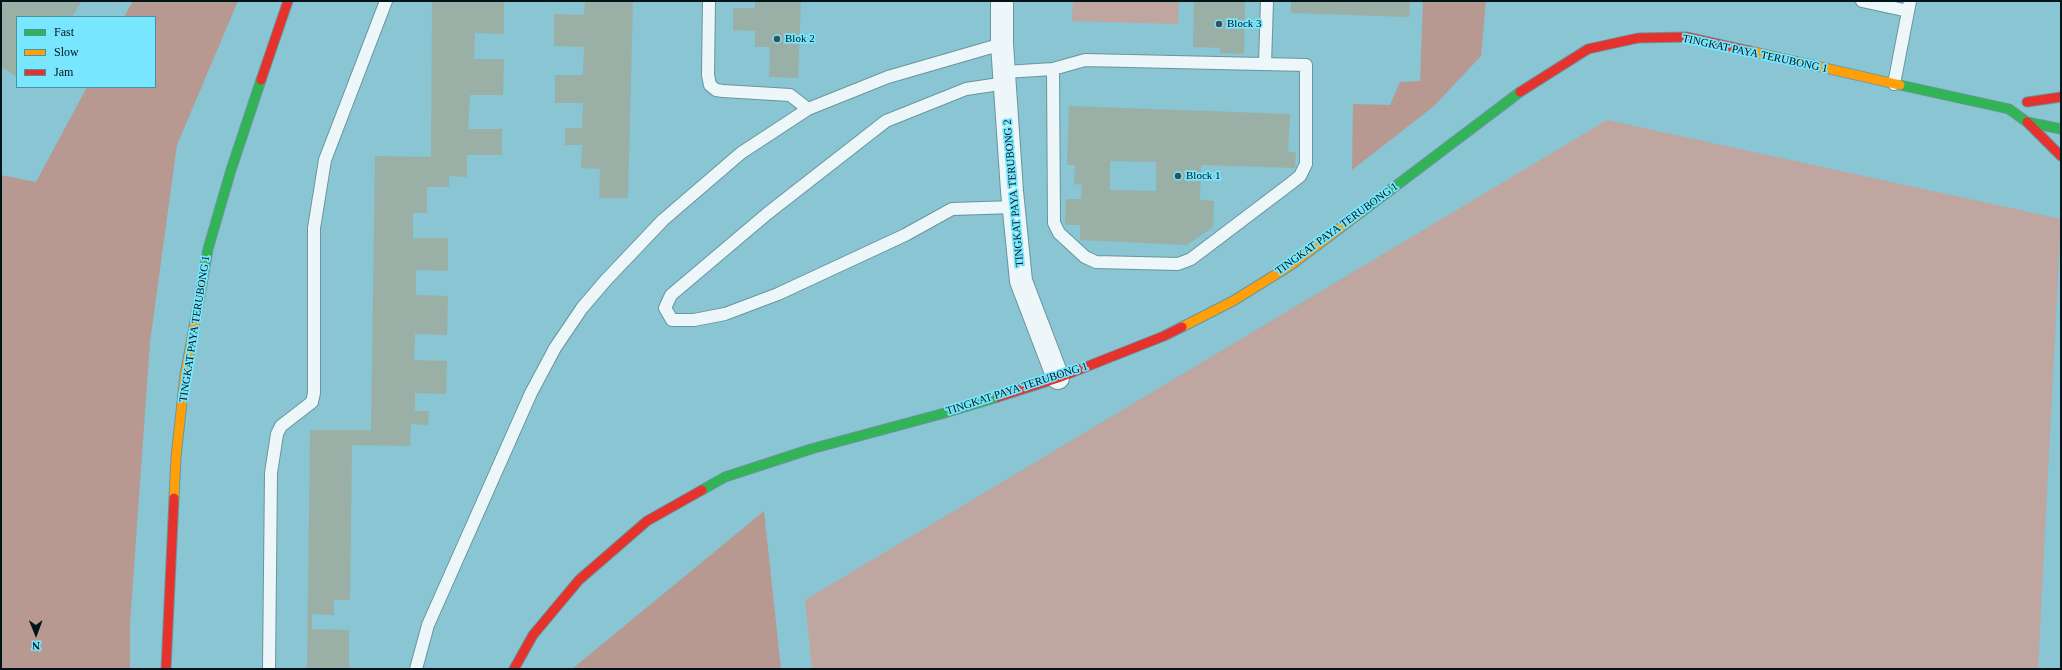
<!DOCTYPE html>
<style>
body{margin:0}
#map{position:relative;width:2062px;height:670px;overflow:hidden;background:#89c5d2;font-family:"Times New Roman",serif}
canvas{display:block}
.frame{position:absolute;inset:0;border:2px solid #001419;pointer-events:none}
.legend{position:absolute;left:16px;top:16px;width:140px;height:72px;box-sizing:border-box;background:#78e6fe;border:1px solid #4892a2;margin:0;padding:5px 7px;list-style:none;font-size:12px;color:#001419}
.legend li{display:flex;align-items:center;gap:8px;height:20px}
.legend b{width:20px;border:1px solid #4892a2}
.north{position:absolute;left:16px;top:614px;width:40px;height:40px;-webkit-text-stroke:3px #78e6fe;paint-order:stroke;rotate:179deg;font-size:11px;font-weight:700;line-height:16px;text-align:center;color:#001419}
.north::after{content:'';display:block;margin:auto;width:14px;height:18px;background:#001419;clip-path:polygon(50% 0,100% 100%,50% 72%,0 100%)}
</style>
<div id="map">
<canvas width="2062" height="670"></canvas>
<div class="frame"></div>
<ul class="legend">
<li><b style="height:5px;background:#30b455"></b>Fast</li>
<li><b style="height:5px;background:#ff9f0a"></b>Slow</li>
<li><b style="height:5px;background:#e5322d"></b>Jam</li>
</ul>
<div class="north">N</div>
</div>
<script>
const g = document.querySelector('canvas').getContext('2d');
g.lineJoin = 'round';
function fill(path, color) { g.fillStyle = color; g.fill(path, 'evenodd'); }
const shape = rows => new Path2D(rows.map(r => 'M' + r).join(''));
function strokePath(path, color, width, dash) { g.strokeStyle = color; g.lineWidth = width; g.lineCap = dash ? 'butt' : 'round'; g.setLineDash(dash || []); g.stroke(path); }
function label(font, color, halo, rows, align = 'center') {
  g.font = font + ' "Times New Roman",serif'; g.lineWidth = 3.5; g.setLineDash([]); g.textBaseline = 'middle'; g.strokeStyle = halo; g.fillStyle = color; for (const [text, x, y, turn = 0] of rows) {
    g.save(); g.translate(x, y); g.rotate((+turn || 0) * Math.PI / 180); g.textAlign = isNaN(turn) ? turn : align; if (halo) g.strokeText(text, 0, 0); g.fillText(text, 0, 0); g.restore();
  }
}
const green = shape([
 [1073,1,1179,1,1178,24,1072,21],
 [1607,120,2061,219,2038,669,812,669,805,600]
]);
const forest = shape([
 [133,1,238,1,177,145,150,342,130,624,130,669,1,669,1,175,36,182,87,87,155,87,155,17,124,17],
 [1423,1,1486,1,1481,56,1434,106,1352,170,1353,104,1390,105,1400,82,1420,81],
 [764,511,781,669,572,669]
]);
const building = shape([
 [4,1,82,1,72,17,17,17,17,77,1,67,1,5],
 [432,1,504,1,504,34,475,33,474,59,504,59,503,95,470,95,468,129,502,129,502,155,467,155,467,177,449,176,449,187,427,187,427,213,413,213,413,238,448,238,448,271,416,270,416,295,448,296,447,335,415,334,414,360,447,361,446,394,415,393,415,411,429,411,428,425,411,424,410,446,352,445,350,600,334,600,334,615,312,614,312,629,349,630,349,669,307,669,310,430,371,430,375,156,431,157],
 [585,1,633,1,628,198,599,198,600,169,581,168,582,145,565,145,565,128,582,128,583,103,555,103,555,75,583,75,584,47,554,46,554,14,584,15],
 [755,1,801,1,798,78,769,77,770,47,755,47,755,31,733,30,733,8,755,8],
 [1194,1,1245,1,1244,54,1220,53,1220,48,1193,47],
 [1291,1,1410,1,1409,17,1291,13],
 [1069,106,1290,114,1288,152,1296,152,1295,168,1201,165,1200,200,1214,201,1213,227,1187,245,1080,240,1080,225,1065,225,1066,199,1081,199,1082,185,1074,184,1075,165,1067,165],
 [1110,161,1156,162,1156,191,1110,190]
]);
const lane = shape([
 [709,1,708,75,710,85,716,90,723,91,790,95,808,109],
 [1862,1,1908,11],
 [1265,64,1267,1],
 [1005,72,1053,69,1085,60,1306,65,1306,164,1300,176,1290,184,1191,259,1178,264,1096,262,1085,257,1059,233,1054,223,1053,69],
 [1006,83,966,89,886,121,768,213,671,295,665,308,672,320,694,320,725,314,778,294,905,235,952,209,1014,207],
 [1894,84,1910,1],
 [269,669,271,473,277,434,281,426,312,402,314,393,314,228,325,160,386,1],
 [416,669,428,625,531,393,555,348,582,308,606,280,663,220,741,153,808,109,888,77,1002,44]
]);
const street = shape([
 [1002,1,1002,44,1012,191,1021,281,1058,378]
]);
const fast = shape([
 [1900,85,2009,109,2027,122,2061,129],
 [1360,213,1520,92],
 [202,284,208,249,231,170,261,80],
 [702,490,725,477,811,449,941,414,998,397]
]);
const slow = shape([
 [1750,51,1900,85],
 [1182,327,1233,301,1291,265,1360,213],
 [174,498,176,457,185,375,202,284]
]);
const jam = shape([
 [261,80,288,1],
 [1520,92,1588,49,1638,38,1687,37,1750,51],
 [2027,102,2061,97],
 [2027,122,2061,156],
 [998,397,1058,378,1164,336,1182,327],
 [166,669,174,498],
 [514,669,533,635,579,580,647,521,702,490]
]);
const markers = [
 [1219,24,4,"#30525a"],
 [777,39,4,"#30525a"],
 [1178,176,4,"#30525a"]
];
const poiNames = [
 ["Block 3",1227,24],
 ["Blok 2",785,39],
 ["Block 1",1186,176]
];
const streetNames = [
 ["TINGKAT PAYA TERUBONG 1",1755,54,12],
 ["TINGKAT PAYA TERUBONG 2",1014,193,-95],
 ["TINGKAT PAYA TERUBONG 1",1337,229,-36],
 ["TINGKAT PAYA TERUBONG 1",195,329,-81],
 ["TINGKAT PAYA TERUBONG 1",1017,389,-18]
];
fill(green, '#bfa6a0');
fill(forest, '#b89992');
fill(building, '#9ab0a6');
strokePath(lane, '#69959e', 14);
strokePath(street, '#69959e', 24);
strokePath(fast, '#69959e', 11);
strokePath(slow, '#69959e', 11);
strokePath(jam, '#69959e', 11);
strokePath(lane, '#edf6f8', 12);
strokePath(street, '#edf6f8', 22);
strokePath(fast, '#30b455', 9);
strokePath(slow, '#ff9f0a', 9);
strokePath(jam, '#e5322d', 9);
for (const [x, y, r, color] of markers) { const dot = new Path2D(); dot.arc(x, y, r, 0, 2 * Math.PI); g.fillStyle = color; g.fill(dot); strokePath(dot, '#78e6fe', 1.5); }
label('11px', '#001419', '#78e6fe', poiNames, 'left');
label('11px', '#001419', '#78e6fe', streetNames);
</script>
